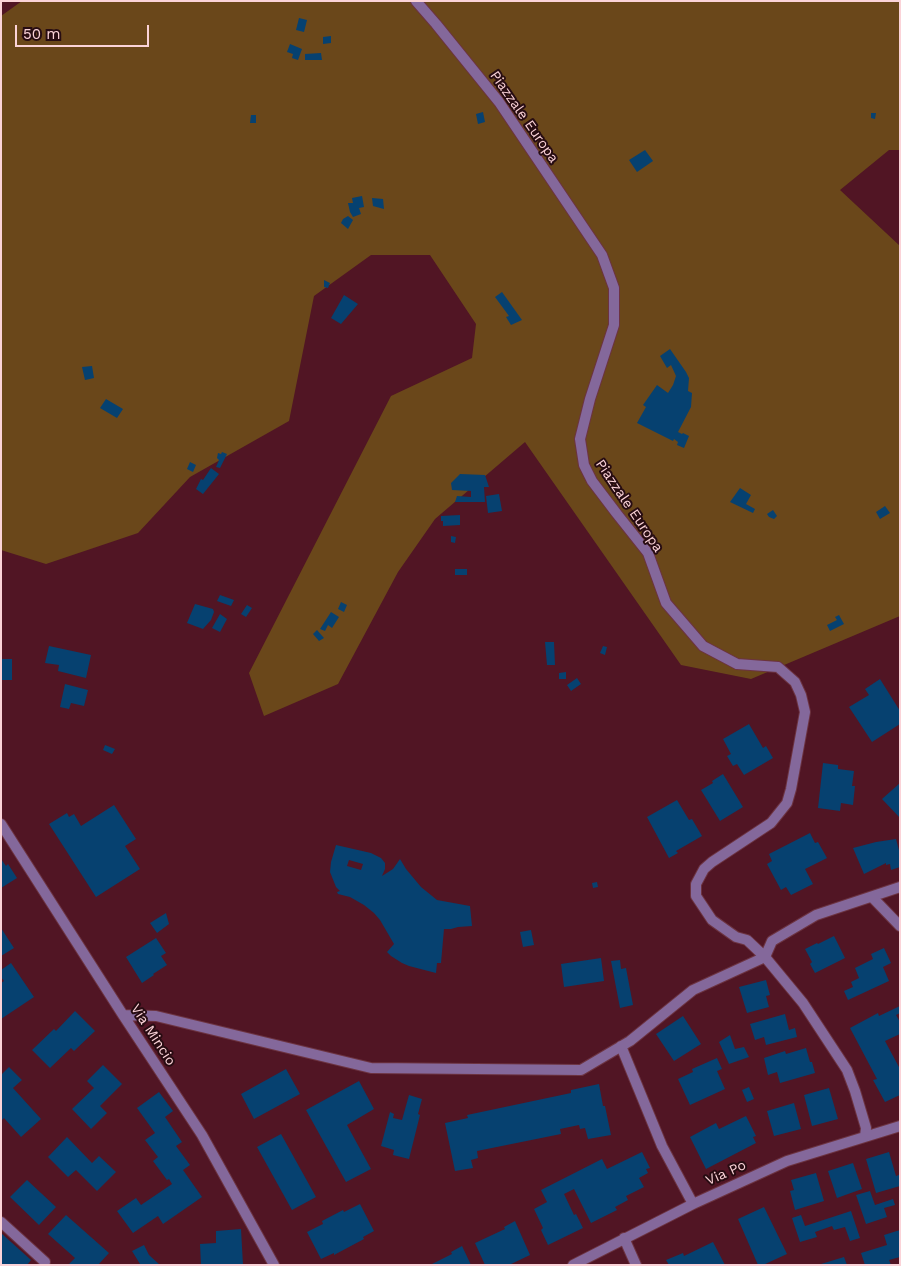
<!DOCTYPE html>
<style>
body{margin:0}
#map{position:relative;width:901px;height:1266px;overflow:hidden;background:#511524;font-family:"Work Sans",sans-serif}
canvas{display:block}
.frame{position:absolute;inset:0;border:2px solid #fbd3d8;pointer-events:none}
.scale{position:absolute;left:15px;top:25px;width:134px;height:22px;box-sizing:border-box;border:2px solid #fbd3d8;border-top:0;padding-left:6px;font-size:15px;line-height:18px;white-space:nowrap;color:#fbd3d8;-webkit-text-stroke:4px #270c12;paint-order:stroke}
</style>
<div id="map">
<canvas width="901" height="1266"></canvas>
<div class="frame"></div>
<div class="scale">50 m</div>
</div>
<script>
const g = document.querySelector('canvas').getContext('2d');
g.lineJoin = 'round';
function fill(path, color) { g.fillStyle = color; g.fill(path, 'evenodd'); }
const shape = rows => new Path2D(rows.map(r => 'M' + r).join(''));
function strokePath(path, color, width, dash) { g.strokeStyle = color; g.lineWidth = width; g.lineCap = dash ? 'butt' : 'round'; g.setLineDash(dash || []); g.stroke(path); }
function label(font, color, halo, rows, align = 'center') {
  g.font = font + ' "Work Sans",sans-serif'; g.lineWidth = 4; g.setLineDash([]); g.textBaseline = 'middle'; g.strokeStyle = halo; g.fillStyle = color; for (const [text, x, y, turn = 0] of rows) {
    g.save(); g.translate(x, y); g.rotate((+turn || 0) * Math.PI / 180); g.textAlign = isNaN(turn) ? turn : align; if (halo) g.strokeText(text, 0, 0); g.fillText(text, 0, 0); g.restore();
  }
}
const green = shape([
 [22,1,900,1,900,150,889,150,840,190,900,246,900,616,751,679,681,665,525,442,435,519,398,572,338,684,264,716,249,673,391,396,472,358,476,324,430,255,371,255,314,296,289,421,190,477,138,533,46,564,1,550,1,16]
]);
const building = shape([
 [299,18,307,20,304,32,296,30],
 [331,36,331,43,323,44,323,37],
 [290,44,302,49,298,60,292,58,293,54,287,52],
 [321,53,322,60,305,60,305,54],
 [483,112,485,122,478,124,476,114],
 [871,113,876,113,875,119,871,118],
 [251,115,256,115,256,123,250,123],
 [645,150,653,161,637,172,629,160],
 [362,196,364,207,359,208,361,214,353,217,350,212,348,203,353,203,352,198],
 [372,198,383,199,384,209,373,206],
 [348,216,353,220,348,229,341,223,343,219],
 [324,280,330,283,328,288,324,287],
 [502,292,522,320,511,325,506,317,509,316,495,297],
 [344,295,358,304,341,324,331,318],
 [670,349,686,372,689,378,688,391,692,393,691,407,678,432,682,434,683,433,689,436,684,448,677,445,678,442,674,439,673,441,637,423,646,407,643,405,657,385,668,393,673,385,676,376,671,365,667,368,660,356],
 [92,366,94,378,85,380,82,367],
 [106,399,123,409,117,418,100,408],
 [222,452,227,454,220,468,216,467,219,460,217,458,218,453,221,454],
 [190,462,196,465,193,472,187,469],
 [211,468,219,474,203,494,196,489,201,479,203,480],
 [460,474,485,475,489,487,484,487,485,502,455,502,457,496,471,497,471,491,452,490,451,483],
 [740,488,751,495,746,504,755,509,753,513,730,502],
 [499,494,502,511,488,513,486,496],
 [885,506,890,513,880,519,876,512],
 [773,510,777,516,774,519,769,517,767,514],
 [460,515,460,525,443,526,443,521,441,521,441,516],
 [451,536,456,537,455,543,451,542],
 [455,569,467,569,467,575,455,575],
 [220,595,234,600,231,606,217,601],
 [341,602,347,605,344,612,338,609],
 [195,604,213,609,214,612,211,620,203,629,187,623],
 [247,605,252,608,246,617,241,614],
 [331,612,339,617,332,628,328,625,325,631,320,629],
 [220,614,227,619,220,632,212,628],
 [839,615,844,624,830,631,827,625,837,620,835,617],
 [317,630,324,638,319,641,313,634],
 [545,642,554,642,555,665,547,665],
 [49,646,91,655,86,678,58,671,59,665,45,663],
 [603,646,607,647,605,655,600,653],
 [1,659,12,659,12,680,1,680],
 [566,672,566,679,559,679,559,673],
 [577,678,581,684,571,691,567,685],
 [880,679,900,711,900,724,872,742,849,707,869,695,865,689],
 [65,684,88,690,84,706,71,703,69,709,60,707],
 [749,724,763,748,766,746,773,758,744,775,737,764,733,766,727,756,731,754,723,739],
 [105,745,115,749,112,754,103,750],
 [823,763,838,765,838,769,854,771,852,786,855,786,853,805,841,803,840,811,818,808],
 [723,774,743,807,720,821,701,790,713,783,712,781],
 [900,783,900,818,882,799],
 [677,800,689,820,692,819,702,836,676,851,678,853,669,858,647,817],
 [114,805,136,839,125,846,140,869,96,897,49,824,67,813,69,817,74,814,81,826],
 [810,833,815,843,818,842,827,858,805,869,813,884,791,895,786,887,781,890,767,864,772,861,769,854],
 [896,839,900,854,900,867,891,870,890,864,886,865,886,863,864,874,853,848,876,842],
 [336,845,371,853,381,858,385,863,385,869,382,876,393,869,400,859,406,869,421,887,437,900,470,906,472,926,458,927,451,929,444,929,441,963,437,963,436,973,409,966,402,963,391,956,387,952,394,944,380,920,374,913,364,905,350,897,338,894,337,892,340,891,336,887,330,872,331,862],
 [349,860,363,864,361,870,347,866],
 [1,859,6,866,8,864,17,878,1,888],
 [597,882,598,887,593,888,592,883],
 [166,913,169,924,157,933,150,923],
 [1,928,14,948,1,956],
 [531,930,534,945,523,947,520,932],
 [834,936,845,958,815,973,810,964,812,962,805,949,817,943,818,944],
 [156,938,166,953,161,956,167,965,153,974,154,975,142,983,126,957],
 [884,948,891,963,883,967,889,981,848,1000,844,991,853,987,851,982,859,978,855,968,873,959,871,954],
 [601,958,604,981,564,987,561,964],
 [620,960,621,969,626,968,633,1005,620,1008,611,961],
 [11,963,34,997,1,1019,1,983,4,981,1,977,1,970],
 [766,980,770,995,766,996,769,1007,747,1013,739,987],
 [900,1006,900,1013,896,1015,900,1022,900,1034,885,1041,900,1069,900,1095,885,1102,873,1080,877,1079,850,1028,878,1013,879,1016],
 [75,1011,95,1031,74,1051,71,1048,50,1068,32,1050,54,1029,56,1031],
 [785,1014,789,1030,795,1028,797,1037,766,1045,764,1037,755,1040,750,1024],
 [683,1016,701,1044,674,1061,656,1034],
 [730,1035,735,1049,744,1047,749,1057,729,1064,719,1042],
 [806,1048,810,1062,812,1062,815,1073,780,1083,777,1072,768,1075,764,1058,785,1051,786,1054],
 [717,1058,722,1069,717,1071,725,1089,690,1105,678,1079,693,1072,692,1069],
 [103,1065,122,1084,100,1106,107,1113,91,1129,72,1109,94,1088,87,1081],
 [9,1067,22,1080,13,1088,41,1119,21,1137,4,1118,1,1121,1,1075],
 [286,1069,300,1094,254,1119,241,1094],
 [359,1081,374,1109,347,1125,371,1169,346,1182,306,1110],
 [599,1084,603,1106,605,1106,611,1135,588,1139,585,1128,580,1129,579,1125,560,1129,561,1134,477,1151,478,1158,471,1160,473,1168,455,1171,445,1123,468,1118,467,1115,571,1093,571,1090],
 [749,1087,754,1099,747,1102,742,1090],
 [829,1088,838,1119,812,1126,804,1095],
 [159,1092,173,1111,165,1117,182,1142,176,1146,190,1165,183,1170,202,1197,163,1224,158,1216,133,1233,117,1211,136,1198,141,1205,172,1184,169,1179,167,1180,153,1161,158,1157,145,1140,155,1133,137,1108],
 [409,1095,422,1099,418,1114,420,1115,409,1159,393,1155,394,1150,381,1146,390,1112,394,1114,393,1118,402,1120],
 [794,1103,801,1129,774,1136,767,1111],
 [746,1116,756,1136,753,1137,756,1143,706,1169,690,1137,716,1123,719,1129],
 [281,1134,316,1197,292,1210,257,1147],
 [67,1137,92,1163,99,1156,116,1172,97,1191,76,1170,68,1177,48,1157],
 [642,1152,650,1168,646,1169,648,1173,639,1178,644,1187,626,1196,628,1200,615,1207,617,1210,591,1223,574,1189,564,1194,574,1215,576,1214,583,1228,548,1245,541,1230,543,1228,534,1209,547,1202,541,1190,602,1159,607,1169],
 [889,1152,896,1176,899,1175,900,1177,900,1186,876,1193,866,1159],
 [853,1163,862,1189,837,1198,828,1171],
 [816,1173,824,1201,795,1210,790,1191,794,1190,791,1180],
 [27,1180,56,1207,39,1225,10,1197],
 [870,1191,875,1205,893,1199,895,1205,884,1208,887,1217,866,1224,856,1195],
 [360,1204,374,1231,363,1237,364,1239,334,1255,334,1253,321,1259,307,1232,323,1224,322,1221,343,1210,344,1212],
 [764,1207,787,1254,763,1265,758,1265,738,1219],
 [851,1211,860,1238,850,1241,845,1227,834,1230,832,1226,815,1232,817,1237,800,1242,792,1218,801,1215,805,1226],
 [66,1215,109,1253,98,1265,68,1265,75,1258,48,1234],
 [515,1221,530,1255,509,1265,485,1265,475,1243,505,1229,504,1227],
 [241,1229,243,1265,201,1265,200,1244,216,1243,216,1231],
 [900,1230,900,1257,889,1260,891,1265,865,1265,861,1253,887,1245,884,1235],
 [1,1233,31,1260,27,1265,1,1265],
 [713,1242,725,1265,669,1265,666,1260,683,1253,684,1256],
 [144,1245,149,1255,160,1265,140,1264,132,1251],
 [462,1246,471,1265,430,1265,452,1254,451,1252],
 [844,1257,847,1265,821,1265,821,1264]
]);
const street = shape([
 [416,1,436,24,499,102,602,255,614,288,614,325,590,399,580,439,584,465,592,481,617,514,648,553,666,603,703,646,737,664,778,667,795,682,801,695,805,712,791,789,787,803,771,823,712,862,704,869,696,884,696,896,712,920,736,937,747,940,765,957,772,941,816,915,900,887],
 [1,824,123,1015,202,1135,274,1265],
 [872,897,900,926],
 [123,1015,156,1016,371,1068,581,1070,630,1041,693,990,765,957,803,1003,847,1070,855,1091,866,1128,865,1136],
 [621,1046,662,1146,693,1204],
 [1,1222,45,1262],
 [624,1238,636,1265],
 [573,1265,693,1204,787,1161,900,1126]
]);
const streetNames = [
 ["Piazzale Europa",524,117,55],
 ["Piazzale Europa",629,506,56],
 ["Via Mincio",153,1035,57],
 ["Via Po",726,1173,-24]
];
fill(green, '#6a471a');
fill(building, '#064170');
strokePath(street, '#6c3341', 12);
strokePath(street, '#84689b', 10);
label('14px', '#fbd3d8', '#270c12', streetNames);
</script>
